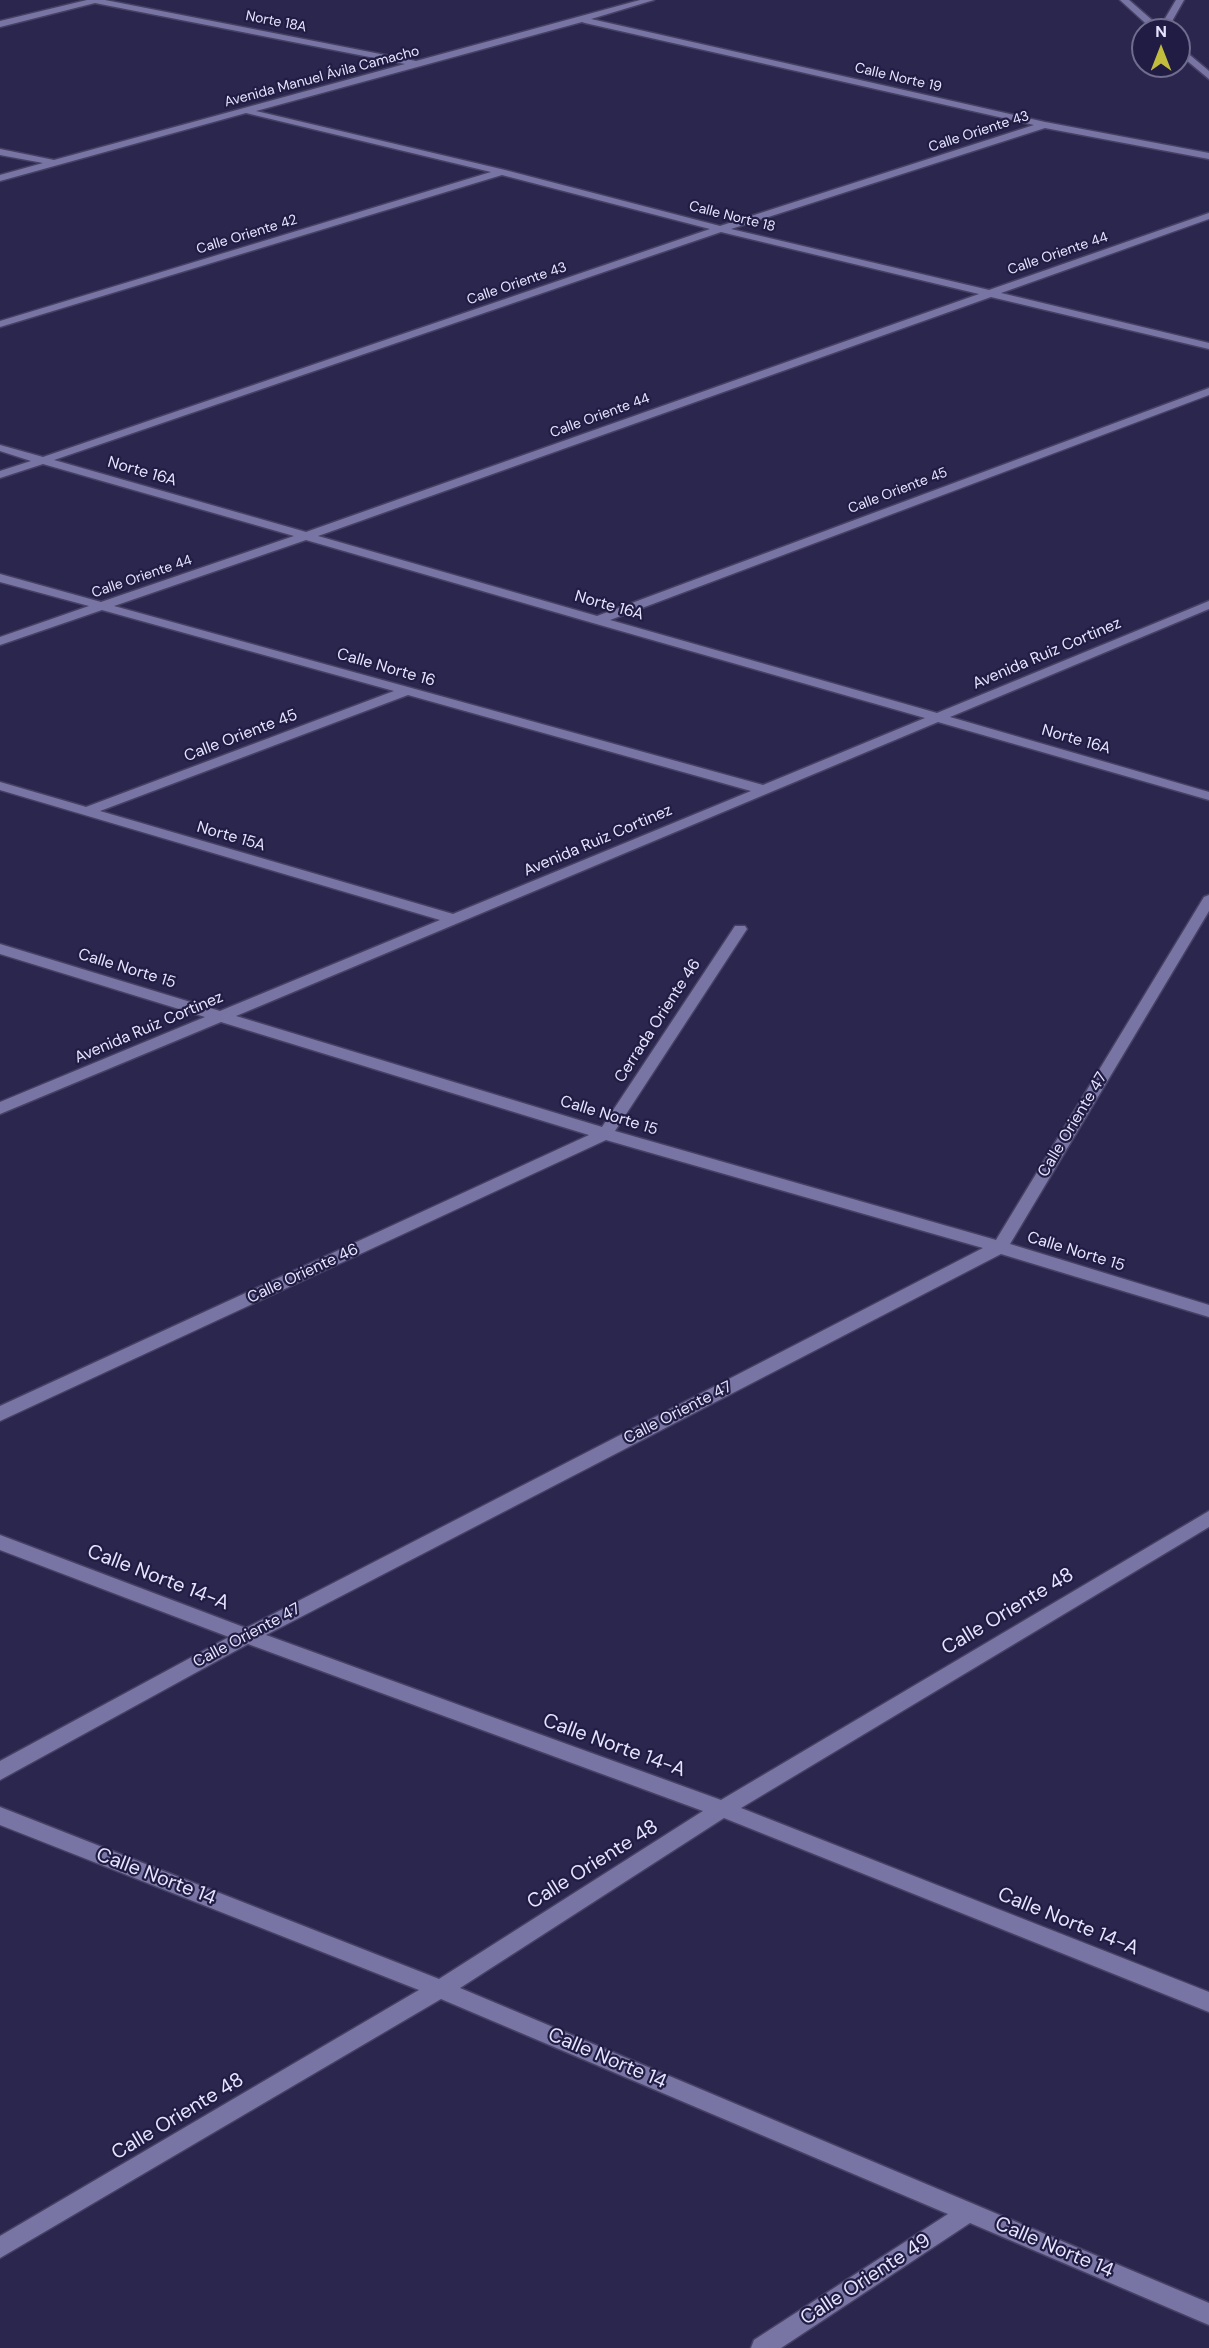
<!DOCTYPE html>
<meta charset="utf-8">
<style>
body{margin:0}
#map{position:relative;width:1209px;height:2348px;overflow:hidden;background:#2b264e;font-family:"DM Sans",sans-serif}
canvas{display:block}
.north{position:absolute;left:1131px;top:18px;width:60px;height:60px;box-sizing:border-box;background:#211c43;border:2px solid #6f6c8e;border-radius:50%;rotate:0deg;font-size:16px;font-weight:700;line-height:24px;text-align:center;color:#e5e4ff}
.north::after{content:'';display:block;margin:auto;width:21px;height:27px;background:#c3bd3e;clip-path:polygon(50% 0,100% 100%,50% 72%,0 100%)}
</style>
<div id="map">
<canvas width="1209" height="2348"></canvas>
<div class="north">N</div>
</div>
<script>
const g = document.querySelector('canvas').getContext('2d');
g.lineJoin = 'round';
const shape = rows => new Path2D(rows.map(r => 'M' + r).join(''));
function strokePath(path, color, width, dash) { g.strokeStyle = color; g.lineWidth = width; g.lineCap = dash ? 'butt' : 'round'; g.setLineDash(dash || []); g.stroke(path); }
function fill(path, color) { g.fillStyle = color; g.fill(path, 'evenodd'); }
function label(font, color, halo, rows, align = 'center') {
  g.font = font + ' "DM Sans",sans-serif'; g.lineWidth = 4.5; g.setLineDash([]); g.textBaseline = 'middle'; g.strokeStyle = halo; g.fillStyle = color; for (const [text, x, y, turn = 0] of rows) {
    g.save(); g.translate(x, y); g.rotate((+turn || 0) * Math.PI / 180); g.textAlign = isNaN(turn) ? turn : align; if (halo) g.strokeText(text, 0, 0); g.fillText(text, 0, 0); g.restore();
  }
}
const minor = shape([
 [87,0,105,0,416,61,640,0,654,0,591,19,1045,122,1209,153,1209,159,1045,128,731,229,989,290,1209,213,1209,219,1001,293,1209,343,1209,349,991,297,318,536,597,616,1209,388,1209,395,610,620,937,713,1209,601,1209,609,950,717,1209,792,1209,800,938,722,236,1016,602,1127,735,926,745,926,747,929,745,932,615,1131,996,1240,1204,897,1209,895,1209,911,1010,1244,1209,1305,1209,1317,1001,1254,266,1635,721,1800,1209,1511,1209,1527,741,1808,1209,1992,1209,2012,724,1818,460,1988,1209,2303,1209,2325,970,2223,781,2348,751,2348,754,2340,948,2214,441,1999,0,2258,0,2236,419,1990,0,1825,0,1807,439,1979,703,1811,248,1644,0,1780,0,1761,229,1637,0,1550,0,1535,246,1628,983,1248,606,1140,0,1421,0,1406,589,1135,221,1022,0,1114,0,1102,205,1017,0,954,0,944,220,1011,440,920,0,790,0,782,86,807,394,691,102,610,0,645,0,637,89,606,0,582,0,574,101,602,294,536,43,464,0,478,0,471,31,461,0,451,0,445,43,457,710,229,502,175,0,327,0,321,491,172,246,113,0,181,0,175,43,163,0,155,0,149,54,160,405,64,95,3,0,27,0,21,87,0],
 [582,22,585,23,1034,125,720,226,505,170,256,111,582,22],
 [721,232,979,294,306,532,54,460,721,232],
 [306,540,593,623,925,718,763,785,114,606,306,540],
 [408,695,751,791,453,914,100,811,408,695],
 [1120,0,1129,0,1160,27,1176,0,1184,0,1167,30,1153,30,1120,0],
 [1179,46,1209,71,1209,79,1179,54,1179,46]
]);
const farStreetnames = [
 ["Norte 18A",276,22,11],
 ["Avenida Manuel Ávila Camacho",322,77,-15],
 ["Calle Norte 19",898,78,13],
 ["Calle Oriente 43",979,132,-18],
 ["Calle Norte 18",732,217,14],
 ["Calle Oriente 42",247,235,-17],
 ["Calle Oriente 44",1058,254,-19],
 ["Calle Oriente 43",517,284,-19],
 ["Calle Oriente 44",600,416,-20],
 ["Calle Oriente 45",898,491,-21],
 ["Calle Oriente 44",142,577,-19]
];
const streetNames = [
 ["Norte 16A",142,472,16],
 ["Norte 16A",609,606,16],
 ["Avenida Ruiz Cortinez",1047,654,-23],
 ["Calle Norte 16",386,668,16],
 ["Calle Oriente 45",241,736,-21],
 ["Norte 16A",1076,740,16],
 ["Norte 15A",231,837,16],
 ["Avenida Ruiz Cortinez",598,841,-23],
 ["Calle Norte 15",127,969,17],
 ["Cerrada Oriente 46",658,1021,-57],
 ["Avenida Ruiz Cortinez",149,1028,-23],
 ["Calle Norte 15",609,1116,17],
 ["Calle Oriente 47",1073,1125,-59],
 ["Calle Norte 15",1076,1252,17],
 ["Calle Oriente 46",303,1274,-25],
 ["Calle Oriente 47",678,1413,-27],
 ["Calle Oriente 47",247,1636,-28]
];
const nearStreetnames = [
 ["Calle Norte 14-A",158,1578,21],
 ["Calle Oriente 48",1008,1612,-31],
 ["Calle Norte 14-A",614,1746,20],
 ["Calle Oriente 48",593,1865,-32],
 ["Calle Norte 14",156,1877,21],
 ["Calle Norte 14-A",1068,1922,22],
 ["Calle Norte 14",607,2059,23],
 ["Calle Oriente 48",178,2117,-31],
 ["Calle Norte 14",1054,2248,23],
 ["Calle Oriente 49",866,2280,-33]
];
strokePath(minor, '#464164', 3);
fill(minor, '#7875a4');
label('14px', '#e5e4ff', '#211c43', farStreetnames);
label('16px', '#e5e4ff', '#211c43', streetNames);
label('20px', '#e5e4ff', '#211c43', nearStreetnames);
</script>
